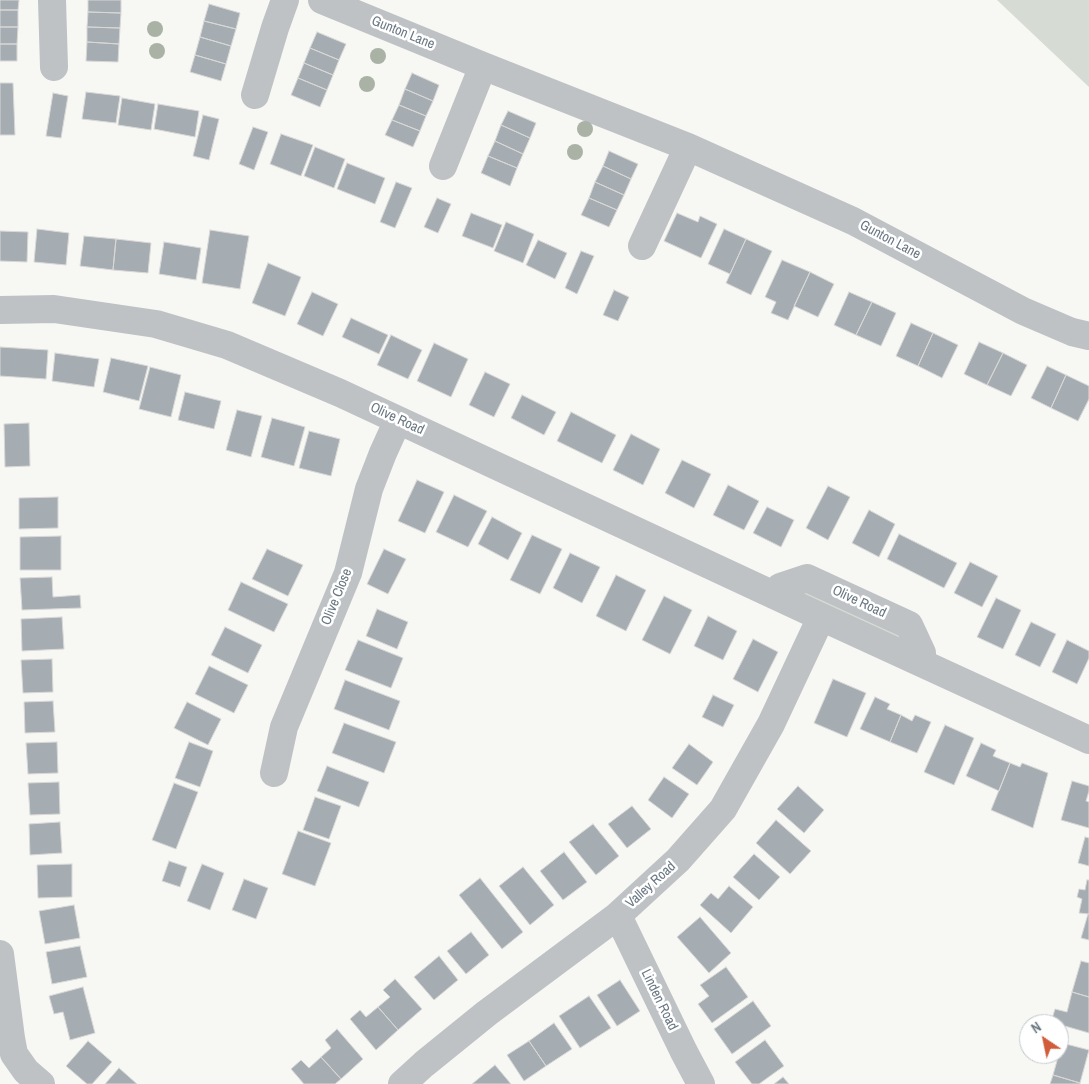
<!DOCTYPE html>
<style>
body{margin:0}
#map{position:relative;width:1089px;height:1084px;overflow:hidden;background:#f7f7f4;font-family:"Archivo Narrow",sans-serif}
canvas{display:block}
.north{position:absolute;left:1019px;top:1014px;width:50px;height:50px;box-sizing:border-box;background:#fff;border:1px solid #c3c9cd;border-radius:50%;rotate:326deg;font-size:14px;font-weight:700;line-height:20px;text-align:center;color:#697782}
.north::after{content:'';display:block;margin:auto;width:18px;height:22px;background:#d15c3a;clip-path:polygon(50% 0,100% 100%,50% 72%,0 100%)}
</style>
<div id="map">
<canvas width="1089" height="1084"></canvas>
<div class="north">N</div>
</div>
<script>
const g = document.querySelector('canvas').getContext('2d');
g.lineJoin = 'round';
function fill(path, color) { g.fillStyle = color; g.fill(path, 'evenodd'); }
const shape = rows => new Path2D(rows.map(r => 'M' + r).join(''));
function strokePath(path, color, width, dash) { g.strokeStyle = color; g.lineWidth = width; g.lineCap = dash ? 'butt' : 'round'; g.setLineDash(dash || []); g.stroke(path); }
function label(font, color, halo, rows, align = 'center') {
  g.font = font + ' "Archivo Narrow",sans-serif'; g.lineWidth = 5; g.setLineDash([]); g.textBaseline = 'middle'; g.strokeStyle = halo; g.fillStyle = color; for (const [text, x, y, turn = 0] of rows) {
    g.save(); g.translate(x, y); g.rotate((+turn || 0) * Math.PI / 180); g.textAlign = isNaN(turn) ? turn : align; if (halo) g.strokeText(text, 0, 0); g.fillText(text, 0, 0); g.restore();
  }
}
const green = shape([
 [997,0,1089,0,1089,87],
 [801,590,905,634,906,644,802,599]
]);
const building = shape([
 [0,0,19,0,18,10,0,10,0,0],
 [88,0,121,0,121,13,88,12,88,0],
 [209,4,240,13,236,29,204,21,209,4],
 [0,10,18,10,18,27,0,27,0,10],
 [88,12,121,13,120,28,87,27,88,12],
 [204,21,236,29,231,46,200,37,204,21],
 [0,27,18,27,17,44,0,44,0,27],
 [87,27,120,28,119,44,87,42,87,27],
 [317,32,346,44,339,60,310,48,317,32],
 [200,37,231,46,226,64,195,55,200,37],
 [87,42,119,44,118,62,86,61,87,42],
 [0,44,17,44,17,61,0,61,0,44],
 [310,48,339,60,333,75,304,63,310,48],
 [195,55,226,64,221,81,190,72,195,55],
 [304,63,333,75,327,90,298,78,304,63],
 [412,73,439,85,433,101,405,89,412,73],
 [298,78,327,90,320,107,291,95,298,78],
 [0,83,13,83,15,135,0,135,0,83],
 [405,89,433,101,426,116,399,105,405,89],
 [86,92,120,96,116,123,82,119,86,92],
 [53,93,68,96,61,138,46,136,53,93],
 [122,98,155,104,151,130,118,125,122,98],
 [158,104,199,111,195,137,154,129,158,104],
 [399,105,426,116,420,131,392,120,399,105],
 [508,111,536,123,530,138,501,125,508,111],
 [203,115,219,119,209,160,193,156,203,115],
 [392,120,420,131,413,147,385,135,392,120],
 [501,125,530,138,523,154,495,141,501,125],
 [253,127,268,132,254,170,239,164,253,127],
 [281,134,313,145,301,176,270,164,281,134],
 [495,141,523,154,517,168,488,156,495,141],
 [315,147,345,159,334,188,304,176,315,147],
 [609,151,638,164,631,179,603,166,609,151],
 [488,156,517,168,510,186,481,173,488,156],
 [347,163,385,178,375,204,337,189,347,163],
 [603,166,631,179,624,195,595,182,603,166],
 [396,182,412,188,395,228,380,222,396,182],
 [595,182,624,195,617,210,589,198,595,182],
 [437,198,451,204,438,233,424,227,437,198],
 [589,198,617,210,609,227,581,215,589,198],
 [471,213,502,225,493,248,462,236,471,213],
 [677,213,698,222,700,216,717,224,701,258,664,241,677,213],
 [506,222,534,234,523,263,494,251,506,222],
 [37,229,69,233,66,265,34,262,37,229],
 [724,229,746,239,730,274,708,264,724,229],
 [210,230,249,236,240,289,202,283,210,230],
 [0,231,28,232,27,262,0,261,0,231],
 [84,236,116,239,113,270,80,266,84,236],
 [116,239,151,243,148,273,113,270,116,239],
 [746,239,772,251,751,295,726,283,746,239],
 [538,240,567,253,555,279,526,265,538,240],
 [164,242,201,248,196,280,159,274,164,242],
 [581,251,594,256,577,294,565,288,581,251],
 [782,260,810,272,788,320,771,313,776,302,765,297,782,260],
 [268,263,301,277,285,316,252,303,268,263],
 [810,272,834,284,818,317,794,306,810,272],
 [614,290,629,297,618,321,603,315,614,290],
 [312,292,338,304,323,336,297,324,312,292],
 [849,292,872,302,856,335,834,325,849,292],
 [872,302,896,313,881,346,856,335,872,302],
 [351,318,388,335,379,354,342,337,351,318],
 [911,323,933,333,918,366,896,356,911,323],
 [933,333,958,345,942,378,918,366,933,333],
 [391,335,422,350,408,379,377,365,391,335],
 [979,342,1003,353,987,385,964,374,979,342],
 [434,343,468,359,451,397,417,381,434,343],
 [0,347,48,350,46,379,0,376,0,347],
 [55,353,99,359,94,387,52,381,55,353],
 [1003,353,1027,365,1011,396,987,385,1003,353],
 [111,358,148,366,139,401,103,392,111,358],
 [1047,366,1066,375,1051,408,1031,398,1047,366],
 [150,367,181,375,171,417,139,409,150,367],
 [485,372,510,384,494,417,469,405,485,372],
 [1066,375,1089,386,1089,399,1078,421,1051,408,1066,375],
 [185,392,221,401,214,429,178,420,185,392],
 [522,395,556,412,544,435,511,418,522,395],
 [237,410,262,416,251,457,226,450,237,410],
 [571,412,616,435,602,463,557,441,571,412],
 [272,418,305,427,294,466,261,457,272,418],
 [29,423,30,466,5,467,4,424,29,423],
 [309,431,340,439,331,476,299,468,309,431],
 [631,434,660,449,643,485,613,470,631,434],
 [682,460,711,474,694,508,665,493,682,460],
 [417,480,444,492,425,533,398,521,417,480],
 [728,485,759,501,744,530,713,515,728,485],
 [828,486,850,497,828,540,806,528,828,486],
 [454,495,487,511,468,547,436,532,454,495],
 [58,497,58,528,19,529,19,498,58,497],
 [767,507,794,520,781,547,753,533,767,507],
 [869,510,895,524,879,557,852,543,869,510],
 [492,517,522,533,508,560,478,544,492,517],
 [899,534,957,563,944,588,887,559,899,534],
 [532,535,562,549,540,594,510,580,532,535],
 [61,536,61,570,20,570,20,537,61,536],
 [267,549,303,565,288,596,252,579,267,549],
 [384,549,406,559,388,594,367,584,384,549],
 [570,553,600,567,582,603,553,588,570,553],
 [970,562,998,576,982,607,954,593,970,562],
 [616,575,646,590,626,631,596,616,616,575],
 [52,577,53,597,80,595,81,608,22,610,20,578,52,577],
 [241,582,288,604,274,632,228,610,241,582],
 [664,596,692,610,670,654,642,640,664,596],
 [996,598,1021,610,1003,649,977,637,996,598],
 [377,609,408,622,397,649,366,636,377,609],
 [708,616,737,631,723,660,694,646,708,616],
 [62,617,64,649,22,651,21,619,62,617],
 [1031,622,1056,634,1040,667,1015,655,1031,622],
 [225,627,262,645,248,673,211,655,225,627],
 [753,639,778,652,758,692,733,679,753,639],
 [358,640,403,658,391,688,345,670,358,640],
 [1067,640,1089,651,1089,658,1077,684,1052,672,1067,640],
 [52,659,53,692,23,693,21,660,52,659],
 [209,666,248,685,234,713,195,694,209,666],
 [833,679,866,693,847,737,814,723,833,679],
 [345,680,400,701,389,730,334,709,345,680],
 [713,695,734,705,723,727,702,717,713,695],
 [875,697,890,704,887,709,901,715,890,742,860,729,875,697],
 [53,701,55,732,25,733,24,702,53,701],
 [187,702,221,719,208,745,174,728,187,702],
 [901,715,912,721,915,715,931,722,917,753,890,742,901,715],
 [344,723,396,742,384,773,332,753,344,723],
 [945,725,974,738,954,785,924,772,945,725],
 [57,742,58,773,28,774,26,743,57,742],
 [189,742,213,751,200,787,175,778,189,742],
 [981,743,996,750,993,756,1010,763,999,791,966,776,981,743],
 [689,744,713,762,697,785,672,768,689,744],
 [1010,763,1020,767,1022,763,1048,773,1033,828,991,810,1010,763],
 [327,766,369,782,359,807,317,791,327,766],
 [664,777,689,794,672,818,648,800,664,777],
 [1072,781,1089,786,1089,791,1086,801,1089,802,1089,828,1061,820,1072,781],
 [59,782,60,814,30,815,28,783,59,782],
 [174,783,198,792,176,849,152,840,174,783],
 [798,786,824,810,804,833,777,809,798,786],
 [315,797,341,806,329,839,303,830,315,797],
 [632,806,651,829,627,848,608,824,632,806],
 [776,820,811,851,790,874,756,843,776,820],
 [60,822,62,853,30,855,29,824,60,822],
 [593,824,619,856,596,875,569,842,593,824],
 [298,831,331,843,315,886,282,874,298,831],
 [1085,837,1089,838,1089,866,1078,863,1085,837],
 [564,852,587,882,563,900,540,871,564,852],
 [754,854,780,877,759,900,733,877,754,854],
 [169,861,187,867,180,887,162,881,169,861],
 [72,864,72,897,38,898,37,865,72,864],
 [202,864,224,873,210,910,187,901,202,864],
 [523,867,554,905,530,925,499,886,523,867],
 [480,878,523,932,502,949,459,895,480,878],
 [244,879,268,888,256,919,232,910,244,879],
 [1087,880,1089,880,1089,914,1079,913,1082,899,1077,897,1079,889,1085,890,1087,880],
 [729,886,753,907,731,933,700,905,711,893,718,899,729,886],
 [74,905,80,938,45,944,39,911,74,905],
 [1088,914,1089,914,1089,940,1081,938,1088,914],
 [700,917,731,953,709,973,677,937,700,917],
 [471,932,489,955,466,974,447,951,471,932],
 [80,946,87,977,52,984,46,952,80,946],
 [439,956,458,980,434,1000,414,977,439,956],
 [1081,961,1089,963,1089,997,1072,992,1081,961],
 [726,967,748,997,712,1023,698,1004,709,996,700,985,726,967],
 [395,979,422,1009,398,1030,378,1007,390,997,383,990,395,979],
 [620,980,640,1011,617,1026,597,995,620,980],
 [83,987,95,1033,70,1040,63,1012,54,1014,49,996,83,987],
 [1072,992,1089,997,1089,1033,1051,1022,1055,1009,1067,1012,1072,992],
 [589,996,611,1028,580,1048,559,1016,589,996],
 [753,1001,771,1026,732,1054,714,1029,753,1001],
 [378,1007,398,1030,376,1050,350,1019,360,1010,366,1017,378,1007],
 [554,1023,572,1049,546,1066,529,1041,554,1023],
 [337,1029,363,1059,341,1079,321,1057,331,1048,325,1040,337,1029],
 [765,1040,784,1066,759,1084,752,1084,735,1062,765,1040],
 [88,1041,112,1062,92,1084,87,1084,66,1066,88,1041],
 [529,1041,546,1066,524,1081,507,1055,529,1041],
 [1062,1043,1089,1050,1080,1083,1053,1075,1062,1043],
 [321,1057,341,1079,335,1084,304,1084,291,1069,301,1060,309,1068,321,1057],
 [495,1065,511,1084,472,1084,495,1065],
 [119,1068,137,1084,105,1084,119,1068],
 [1053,1075,1080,1083,1080,1084,1050,1084,1053,1075],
 [783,1077,789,1084,774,1084,783,1077]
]);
const minor = shape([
 [52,0,54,67],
 [322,0,483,66,688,147,853,221,1023,311,1072,332,1089,336],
 [255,95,275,28,285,0],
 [443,166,483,66],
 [642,246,688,147],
 [0,310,54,309,156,324,227,345,340,393,819,616,1089,740],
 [775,595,780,587,807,578,909,625,922,653,921,663],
 [274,773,284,727,348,573,369,489,383,453,398,420],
 [616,917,622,924,684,1052,701,1084],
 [0,954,11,1038,14,1054,26,1071,41,1084],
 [402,1084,424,1064,487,1013,616,917,678,860,723,809,771,724,817,626,819,616]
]);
const trees = [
 [155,29],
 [157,51],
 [378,56],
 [367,84],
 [585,129],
 [575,152]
];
const streetNames = [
 ["Gunton Lane",403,33,22],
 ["Gunton Lane",890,240,28],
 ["Olive Road",397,419,25],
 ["Olive Close",337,597,-68],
 ["Olive Road",859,602,25],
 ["Valley Road",651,885,-42],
 ["Linden Road",659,1000,64]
];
fill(green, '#d6dbd4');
fill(building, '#a6adb2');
strokePath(building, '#d8d8d6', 1);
strokePath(minor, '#bec2c5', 28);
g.fillStyle = '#aab2a6';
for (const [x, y] of trees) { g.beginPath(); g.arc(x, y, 8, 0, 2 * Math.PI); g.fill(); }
label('14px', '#697782', '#fff', streetNames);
</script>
